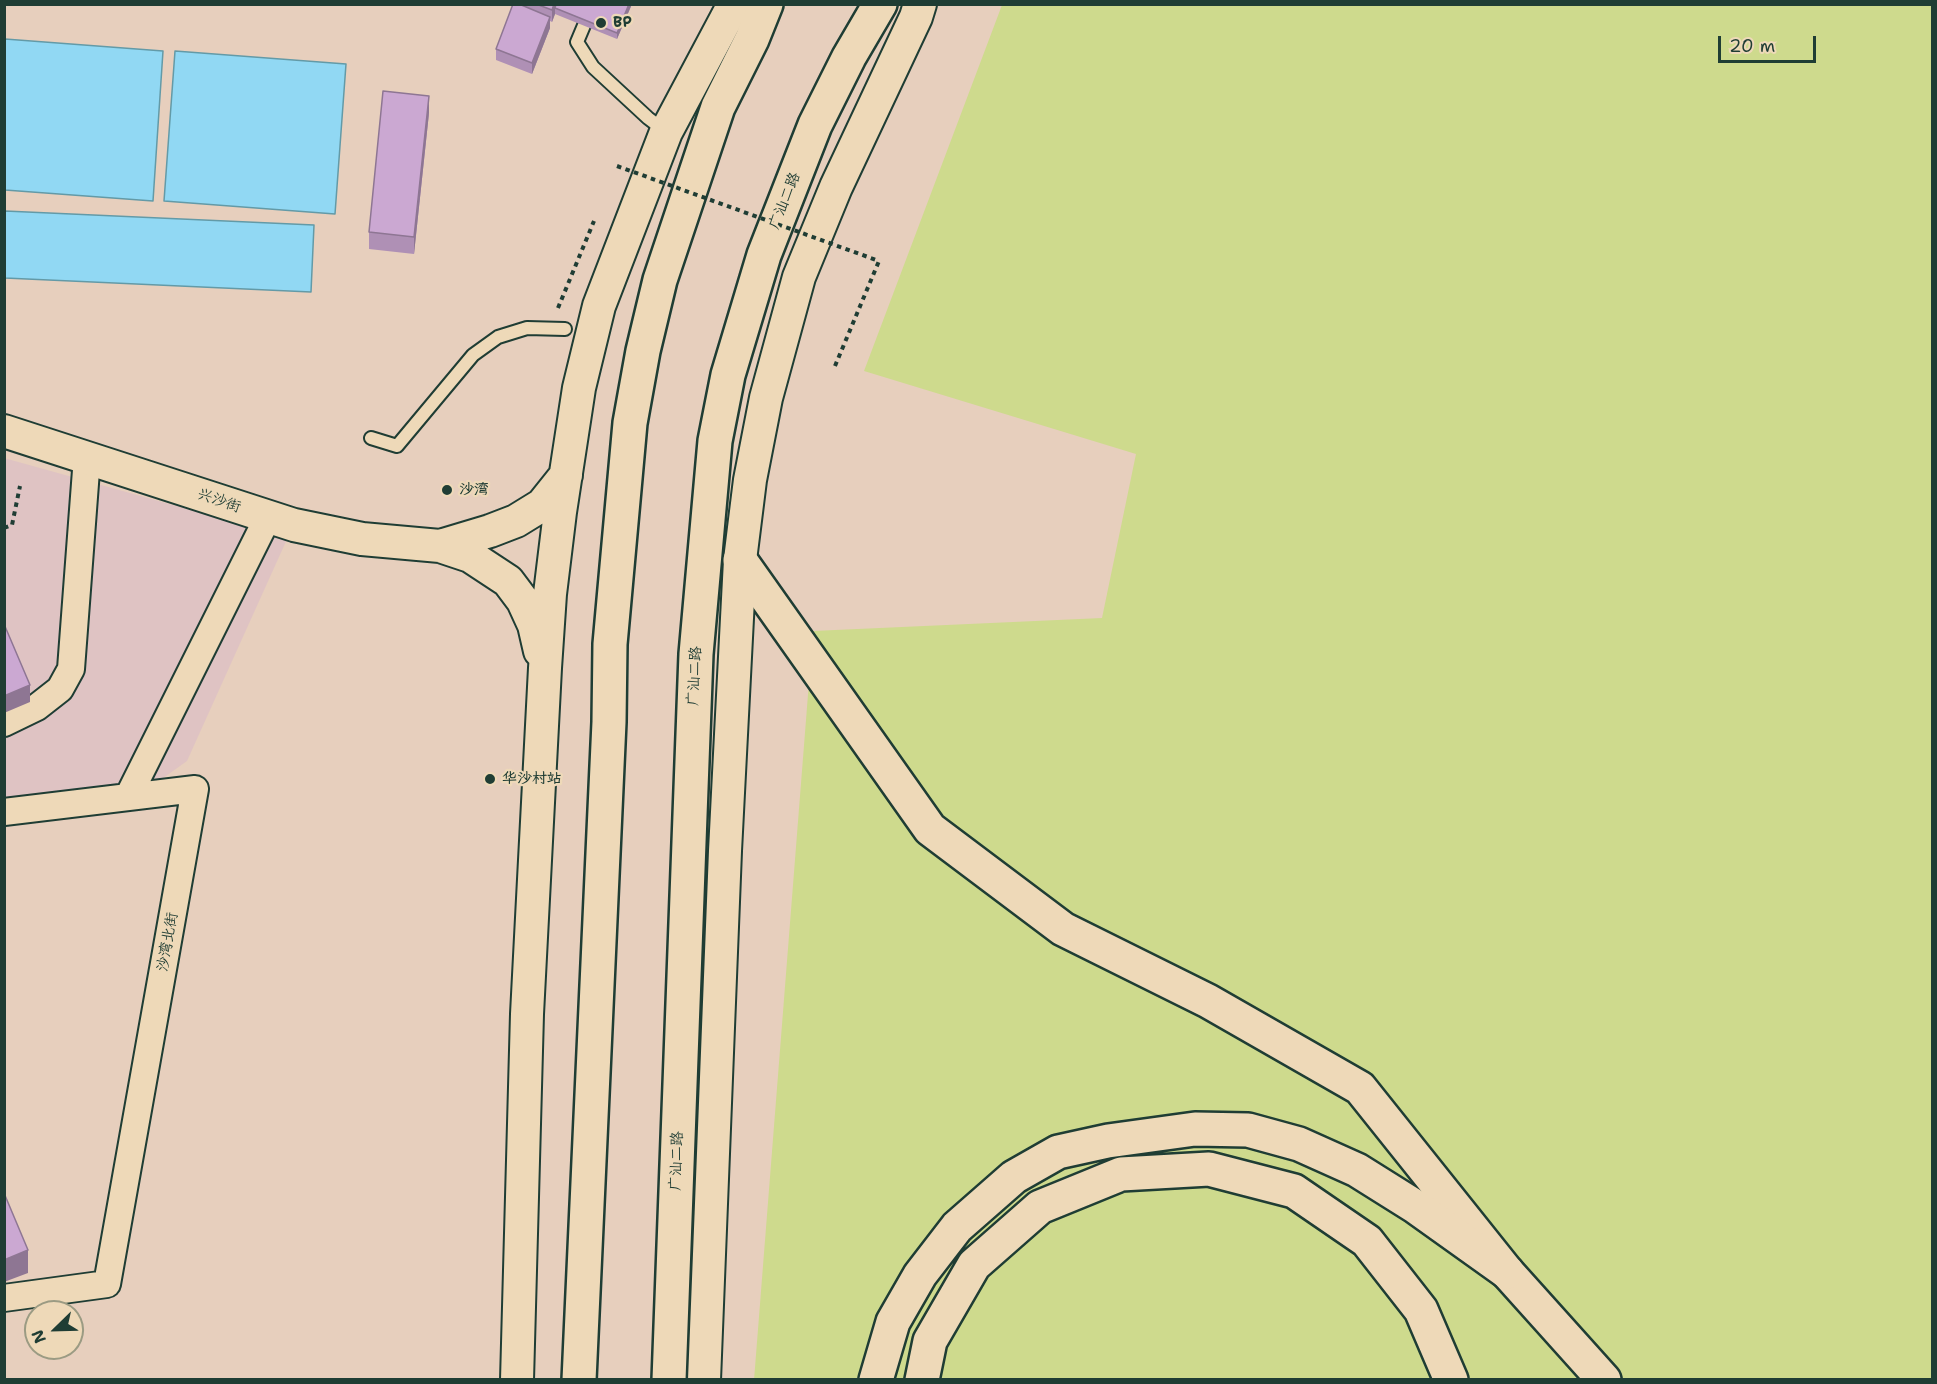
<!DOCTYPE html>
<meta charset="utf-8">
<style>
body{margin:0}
#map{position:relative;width:1937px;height:1384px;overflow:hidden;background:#e7cfbd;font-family:"Shantell Sans",sans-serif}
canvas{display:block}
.frame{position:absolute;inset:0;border:6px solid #1f3d34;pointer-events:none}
.north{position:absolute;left:24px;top:1300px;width:60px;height:60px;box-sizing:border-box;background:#eed9b8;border:2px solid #9b9b83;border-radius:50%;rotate:247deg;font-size:16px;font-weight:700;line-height:24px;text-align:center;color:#1f3d34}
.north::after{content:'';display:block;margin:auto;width:21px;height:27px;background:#1f3d34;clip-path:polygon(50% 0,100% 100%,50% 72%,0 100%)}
.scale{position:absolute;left:1718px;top:36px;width:98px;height:27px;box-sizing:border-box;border:3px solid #1f3d34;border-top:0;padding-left:8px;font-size:18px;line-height:21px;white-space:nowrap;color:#1f3d34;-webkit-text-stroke:4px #eed9b8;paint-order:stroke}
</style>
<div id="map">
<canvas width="1937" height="1384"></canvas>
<div class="frame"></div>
<div class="north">N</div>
<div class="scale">20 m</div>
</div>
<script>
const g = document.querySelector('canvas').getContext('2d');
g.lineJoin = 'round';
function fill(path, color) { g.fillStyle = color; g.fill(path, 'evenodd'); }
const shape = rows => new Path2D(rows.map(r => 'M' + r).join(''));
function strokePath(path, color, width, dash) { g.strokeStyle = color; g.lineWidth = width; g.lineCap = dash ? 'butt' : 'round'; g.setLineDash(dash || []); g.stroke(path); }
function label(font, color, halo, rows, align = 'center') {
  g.font = font + ' "Shantell Sans","LXGW WenKai TC",sans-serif'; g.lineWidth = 4.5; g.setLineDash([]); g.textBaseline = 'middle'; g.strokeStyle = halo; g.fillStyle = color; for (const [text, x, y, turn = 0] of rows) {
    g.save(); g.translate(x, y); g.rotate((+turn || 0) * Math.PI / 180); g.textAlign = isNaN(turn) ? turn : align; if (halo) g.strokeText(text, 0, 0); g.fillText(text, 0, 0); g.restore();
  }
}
const built = shape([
 [4,458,288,537,187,761,152,786,5,802]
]);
const green = shape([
 [1002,5,1932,5,1932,1379,754,1380,813,631,1102,618,1136,454,864,371]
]);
const water = shape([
 [5,39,163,51,153,201,5,190,5,39],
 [175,51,346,64,335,214,164,201,175,51],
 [5,211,314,225,311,292,5,278,5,211]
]);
const path = shape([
 [558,308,594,221],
 [835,366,879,261],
 [4,528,12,525,20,486]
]);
const service = shape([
 [593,4,577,42,593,67,648,118,665,131],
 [371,438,397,446,473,355,498,337,527,328,565,329]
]);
const minor = shape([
 [4,723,37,707,60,689,71,669,87,457],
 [128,797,268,517],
 [4,812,195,789,107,1284,4,1298]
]);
const tertiary = shape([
 [4,431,294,525,362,539,440,546,470,556,508,581,523,601,534,625,540,651],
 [440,546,490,531,516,521,542,505,566,475],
 [517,1380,527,1014,545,668,550,594,560,512,579,388,599,306,666,132,734,4],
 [704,1380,725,851,740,560,750,480,766,398,799,277,836,187,916,17,920,4]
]);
const primary = shape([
 [740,560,930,829,1063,929,1208,1001,1360,1088,1507,1272,1604,1380]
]);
const trunk = shape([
 [579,1380,609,722,610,644,630,423,643,351,660,280,718,107,752,39,766,4],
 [669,1380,696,654,715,441,728,375,764,255,815,125,849,57,880,4]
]);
const motorway = shape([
 [876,1380,893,1322,920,1275,957,1227,1014,1177,1058,1152,1108,1141,1195,1129,1248,1130,1299,1144,1357,1170,1416,1207,1507,1272],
 [922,1380,930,1341,974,1265,1040,1207,1121,1174,1209,1169,1294,1191,1367,1241,1421,1310,1451,1380]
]);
const pathBridge = shape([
 [617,166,879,261]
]);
const wall = shape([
 [513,4,632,4,617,39,555,14,552,22,550,21,550,28,532,74,496,60,496,49],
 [429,113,414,254,369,249,369,232]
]);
const shadedWall = shape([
 [554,4,558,4,555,8,555,14,552,22,552,10],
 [629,4,632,4,617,39,617,33],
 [550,17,550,28,532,74,532,63],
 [429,96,429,113,414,254,414,237],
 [30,685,30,702,4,713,4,696],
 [28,1250,28,1273,4,1282,4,1260]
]);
const building = shape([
 [513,4,519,4,550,17,532,63,496,49,513,4],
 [536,4,554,4,552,10,536,4],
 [556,4,629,4,617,33,555,8,556,4],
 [383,91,429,96,414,237,369,232,383,91],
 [4,624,30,685,4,696,4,624],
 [4,1193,28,1250,4,1260,4,1193]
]);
const markers = [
 [601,23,6,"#1f3d34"],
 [447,490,6,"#1f3d34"],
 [490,779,6,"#1f3d34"]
];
const poiNames = [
 ["BP",613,23],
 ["沙湾",459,490],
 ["华沙村站",502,779]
];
const streetNames = [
 ["广汕二路",785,201,-68],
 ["兴沙街",219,501,19],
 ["广汕二路",695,676,-87],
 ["沙湾北街",168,942,-80],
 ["广汕二路",677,1161,-88]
];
fill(built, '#dfc3c3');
fill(green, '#ceda8d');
fill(water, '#91d8f3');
strokePath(water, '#639aa7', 1.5);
strokePath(service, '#1f3d34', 16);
strokePath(minor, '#1f3d34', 30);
strokePath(tertiary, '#1f3d34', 36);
strokePath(primary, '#1f3d34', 38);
strokePath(trunk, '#1f3d34', 38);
strokePath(motorway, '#1f3d34', 38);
strokePath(path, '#1f3d34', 4, [4.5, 4.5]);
strokePath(service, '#eed9b8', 12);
strokePath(minor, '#eed9b8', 26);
strokePath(tertiary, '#eed9b8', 32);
strokePath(primary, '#eed9b8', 33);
strokePath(trunk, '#eed9b8', 33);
strokePath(motorway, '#eed9b8', 33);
strokePath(pathBridge, '#1f3d34', 4, [4.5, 4.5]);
fill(wall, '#af90b5');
fill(shadedWall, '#8e7693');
fill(building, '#cba8d2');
strokePath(building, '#8e7693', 1.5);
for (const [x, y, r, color] of markers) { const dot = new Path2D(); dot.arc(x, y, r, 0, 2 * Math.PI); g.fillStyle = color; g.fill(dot); strokePath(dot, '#eed9b8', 2); }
label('bold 15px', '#1f3d34', '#eed9b8', poiNames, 'left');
label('15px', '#1f3d34', '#eed9b8', streetNames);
</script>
